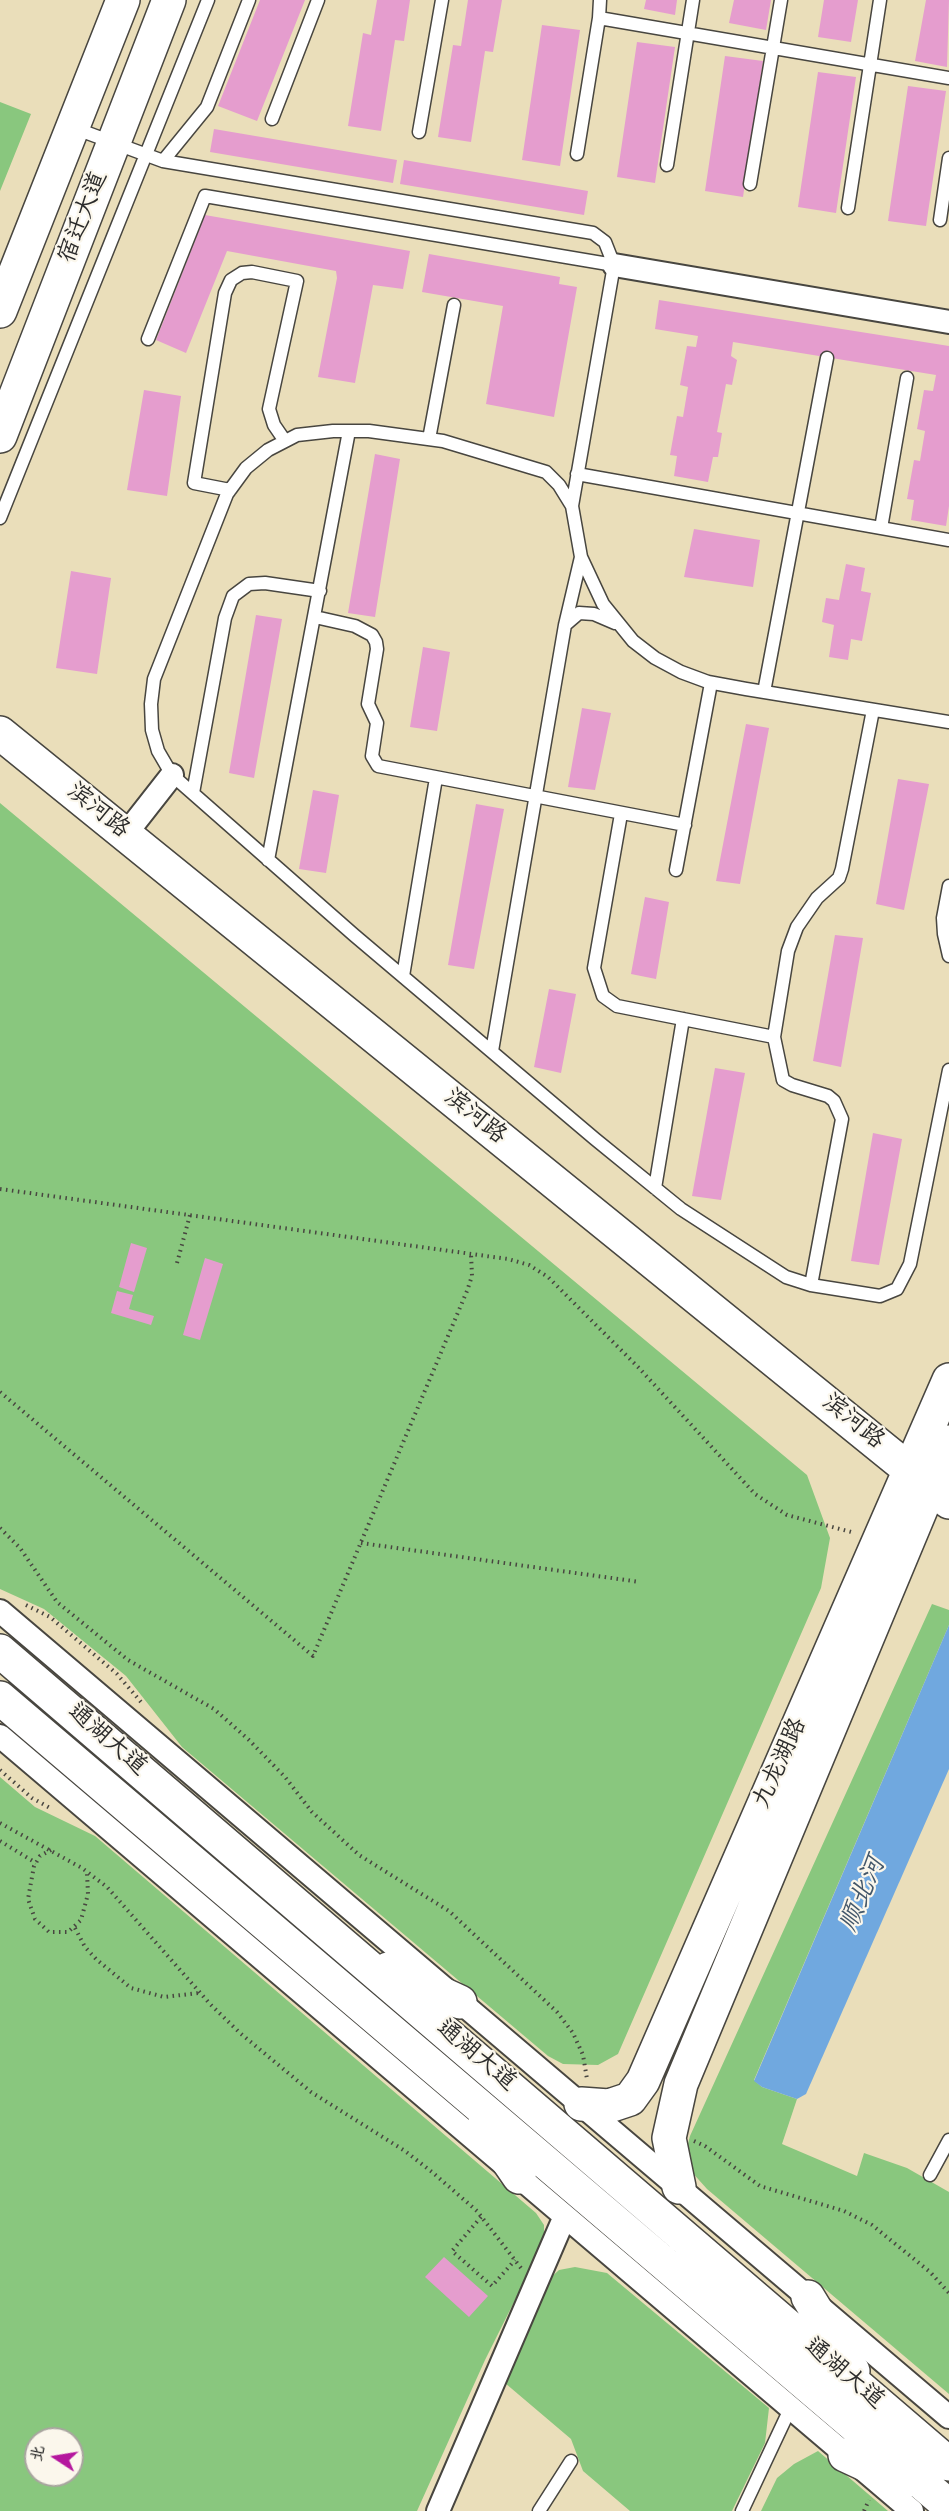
<!DOCTYPE html>
<meta charset="utf-8">
<style>
body{margin:0}
#map{position:relative;width:949px;height:2511px;overflow:hidden;background:#eadeba;font-family:"Indie Flower","LXGW WenKai TC",sans-serif}
canvas{display:block}
.north{position:absolute;left:24px;top:2427px;width:60px;height:60px;box-sizing:border-box;background:#fbf7ec;border:2px solid #a8a59f;border-radius:50%;rotate:282deg;font-size:16px;font-weight:700;line-height:24px;text-align:center;color:#2b2b2b}
.north::after{content:'';display:block;margin:auto;width:21px;height:27px;background:#b5179e;clip-path:polygon(50% 0,100% 100%,50% 72%,0 100%)}
</style>
<div id="map">
<canvas width="949" height="2511"></canvas>
<div class="north">北</div>
</div>
<script>
const g = document.querySelector('canvas').getContext('2d');
g.lineJoin = 'round';
function fill(path, color) { g.fillStyle = color; g.fill(path, 'evenodd'); }
const shape = rows => new Path2D(rows.map(r => 'M' + r).join(''));
function strokePath(path, color, width, dash) { g.strokeStyle = color; g.lineWidth = width; g.lineCap = dash ? 'butt' : 'round'; g.setLineDash(dash || []); g.stroke(path); }
function label(font, color, halo, rows, align = 'center') {
  g.font = font + ' "Indie Flower","LXGW WenKai TC",sans-serif'; g.lineWidth = 4.5; g.setLineDash([]); g.textBaseline = 'middle'; g.strokeStyle = halo; g.fillStyle = color; for (const [text, x, y, turn = 0] of rows) {
    g.save(); g.translate(x, y); g.rotate((+turn || 0) * Math.PI / 180); g.textAlign = isNaN(turn) ? turn : align; if (halo) g.strokeText(text, 0, 0); g.fillText(text, 0, 0); g.restore();
  }
}
const green = shape([
 [0,102,31,114,0,191],
 [0,803,807,1475,830,1538,821,1588,618,2054,598,2065,563,2064,548,2056,182,1747,126,1676,44,1609,0,1589],
 [932,1604,949,1610,949,1625,754,2080,762,2087,797,2099,782,2144,857,2176,864,2153,907,2168,949,2192,949,2394,707,2189,690,2170,685,2155,690,2136],
 [0,1777,35,1807,95,1836,536,2213,544,2225,544,2242,485,2360,417,2511,0,2511],
 [36,2439,72,2439,72,2475,36,2475],
 [575,2267,607,2273,769,2408,765,2443,732,2511,630,2511,583,2471,571,2439,505,2383,547,2281,559,2270],
 [818,2451,888,2511,761,2511,777,2478,794,2464]
]);
const water = shape([
 [949,1625,949,1769,806,2094,797,2099,762,2087,754,2081]
]);
const building = shape([
 [260,0,305,0,257,121,218,106],
 [377,0,410,0,404,41,395,40,381,131,348,126,363,33,371,35],
 [468,0,502,0,493,52,485,51,471,142,438,137,453,45,461,46],
 [646,0,677,0,675,15,644,9],
 [734,0,771,0,766,30,729,23],
 [824,0,858,0,851,42,818,37],
 [926,0,949,0,947,67,915,61],
 [542,25,580,30,560,166,522,160],
 [637,42,675,47,655,183,617,177],
 [725,56,763,61,743,197,705,191],
 [818,72,856,77,836,213,798,207],
 [908,86,946,91,926,226,888,221],
 [214,129,397,160,393,183,210,152],
 [404,160,588,191,584,215,400,184],
 [205,215,410,251,403,289,373,285,355,383,318,377,337,278,336,271,227,251,186,353,156,340],
 [429,254,560,277,559,284,577,287,554,417,486,404,503,306,422,292],
 [659,300,949,346,949,506,946,526,911,520,914,500,907,499,914,460,920,461,925,431,917,429,924,390,933,391,936,375,733,342,731,356,737,360,732,385,726,384,717,432,722,433,718,457,713,457,708,482,674,476,677,456,670,455,677,416,683,417,688,387,680,385,687,346,696,347,698,336,655,329],
 [144,390,181,396,167,496,127,490],
 [375,454,400,459,375,617,348,613],
 [694,529,760,540,753,587,684,577],
 [846,564,865,568,861,591,871,593,862,641,851,639,848,660,829,657,834,625,822,622,826,598,839,600],
 [71,571,111,578,97,674,56,668],
 [256,615,282,619,254,778,229,773],
 [423,647,450,652,437,731,410,727],
 [582,708,611,713,595,790,568,787],
 [746,724,769,728,740,884,716,881],
 [898,779,929,784,904,910,876,904],
 [313,790,339,795,326,873,299,869],
 [476,804,504,809,474,969,448,965],
 [645,897,669,902,656,979,631,974],
 [835,935,863,938,841,1067,813,1061],
 [549,989,576,994,561,1073,534,1067],
 [715,1068,745,1073,721,1200,692,1196],
 [873,1133,902,1139,879,1265,851,1261],
 [131,1243,147,1248,134,1292,119,1287],
 [205,1258,223,1264,200,1340,183,1335],
 [117,1291,133,1295,129,1309,154,1316,151,1325,111,1313],
 [444,2257,488,2296,469,2317,425,2277]
]);
const path = shape([
 [0,1189,508,1259,529,1265,548,1277,638,1367,755,1494,787,1515,855,1533],
 [177,1263,190,1215],
 [0,1392,313,1656,467,1291,472,1276,471,1254],
 [0,1528,20,1548,57,1602,128,1660,214,1709,249,1740,285,1777,312,1812,359,1855,449,1911,557,2012,573,2033,583,2055,587,2079],
 [361,1543,640,1582],
 [26,1605,50,1617,117,1674,141,1702],
 [0,1770,32,1798,52,1809],
 [0,1823,82,1868,107,1887,210,2004,240,2033,311,2092,405,2151,432,2172,477,2211,521,2268],
 [0,1841,36,1863],
 [51,1850,40,1856,34,1866,28,1899,35,1919,49,1932,68,1932,81,1920,88,1894,87,1873],
 [75,1928,85,1947,96,1959,131,1988,164,1997,199,1993],
 [694,2141,705,2146,760,2186,844,2211,872,2225,930,2272,949,2293],
 [481,2217,452,2251,492,2286,515,2260],
 [864,2511,869,2500]
]);
const lane = shape([
 [599,18,949,78],
 [272,119,318,0],
 [74,128,163,161,593,233,605,242,614,265,572,506],
 [419,132,442,0],
 [577,154,599,18,600,0],
 [163,161,207,107,249,0],
 [667,165,693,0],
 [750,184,781,0],
 [848,208,880,0],
 [940,220,949,158],
 [148,339,205,196,614,265],
 [429,439,454,305],
 [577,474,949,540],
 [230,490,194,483,225,293,231,280,242,273,252,272,297,281,269,409,274,425,285,441],
 [0,518,208,0],
 [881,528,907,378],
 [315,617,355,626,372,635,376,642,377,649,368,704,377,723,372,756,378,766,685,825],
 [565,625,579,613,594,614,615,623],
 [764,692,827,358],
 [949,722,746,689,708,682,681,672,655,658,633,641,603,604,581,557,572,506,559,485,546,472,443,441,369,431,333,431,297,435,268,450,246,468,227,494,154,679,151,704,152,730,158,751,172,775,354,935,595,1139,681,1209,786,1277,811,1285,880,1296,897,1289,910,1264,949,1070],
 [193,793,225,618,233,596,249,584,265,583,320,591],
 [621,814,594,968,603,996,617,1006,774,1037],
 [268,860,349,431],
 [676,870,711,683],
 [949,886,943,918,944,934,949,956],
 [403,976,436,778],
 [492,1051,565,625,581,557],
 [655,1188,683,1019],
 [811,1285,842,1119,834,1101,828,1096,792,1085,783,1080,774,1037,788,951,797,927,817,898,839,878,842,869,873,710],
 [930,2175,949,2140],
 [539,2511,571,2461],
 [742,2511,790,2409]
]);
const street = shape([
 [614,265,949,322],
 [125,835,172,775],
 [0,1611,949,2417],
 [0,1736,912,2511],
 [438,2511,565,2216]
]);
const secondary = shape([
 [0,733,949,1502],
 [581,2104,609,2106,630,2099,643,2081,949,1380],
 [679,2187,669,2138,681,2084,949,1442]
]);
const primary = shape([
 [0,311,123,0],
 [0,436,169,0],
 [0,1651,949,2464],
 [0,1698,949,2506],
 [388,1969,460,2002],
 [484,2126,519,2177],
 [808,2297,853,2371],
 [845,2455,903,2482]
]);
const streetNames = [
 ["宿迁大道",85,218,-69],
 ["滨河路",97,812,39],
 ["滨河路",474,1118,39],
 ["滨河路",852,1423,39],
 ["通湖大道",106,1741,41],
 ["九龙湖路",782,1764,-66],
 ["通湖大道",475,2057,40],
 ["通湖大道",843,2375,40]
];
const waterNames = [
 ["顺北河",865,1895,-67]
];
fill(green, '#89c77e');
fill(water, '#70a8df');
fill(building, '#e59dce');
strokePath(lane, '#484640', 15);
strokePath(street, '#484640', 26);
strokePath(secondary, '#484640', 36);
strokePath(primary, '#484640', 36);
strokePath(path, '#484640', 4, [1.5, 4.5]);
strokePath(lane, '#fff', 12);
strokePath(street, '#fff', 22);
strokePath(secondary, '#fff', 33);
strokePath(primary, '#fff', 33);
label('24px', '#2b2b2b', '#fbf7ec', streetNames);
label('italic 26px', '#43576a', '#fbf7ec', waterNames);
</script>
